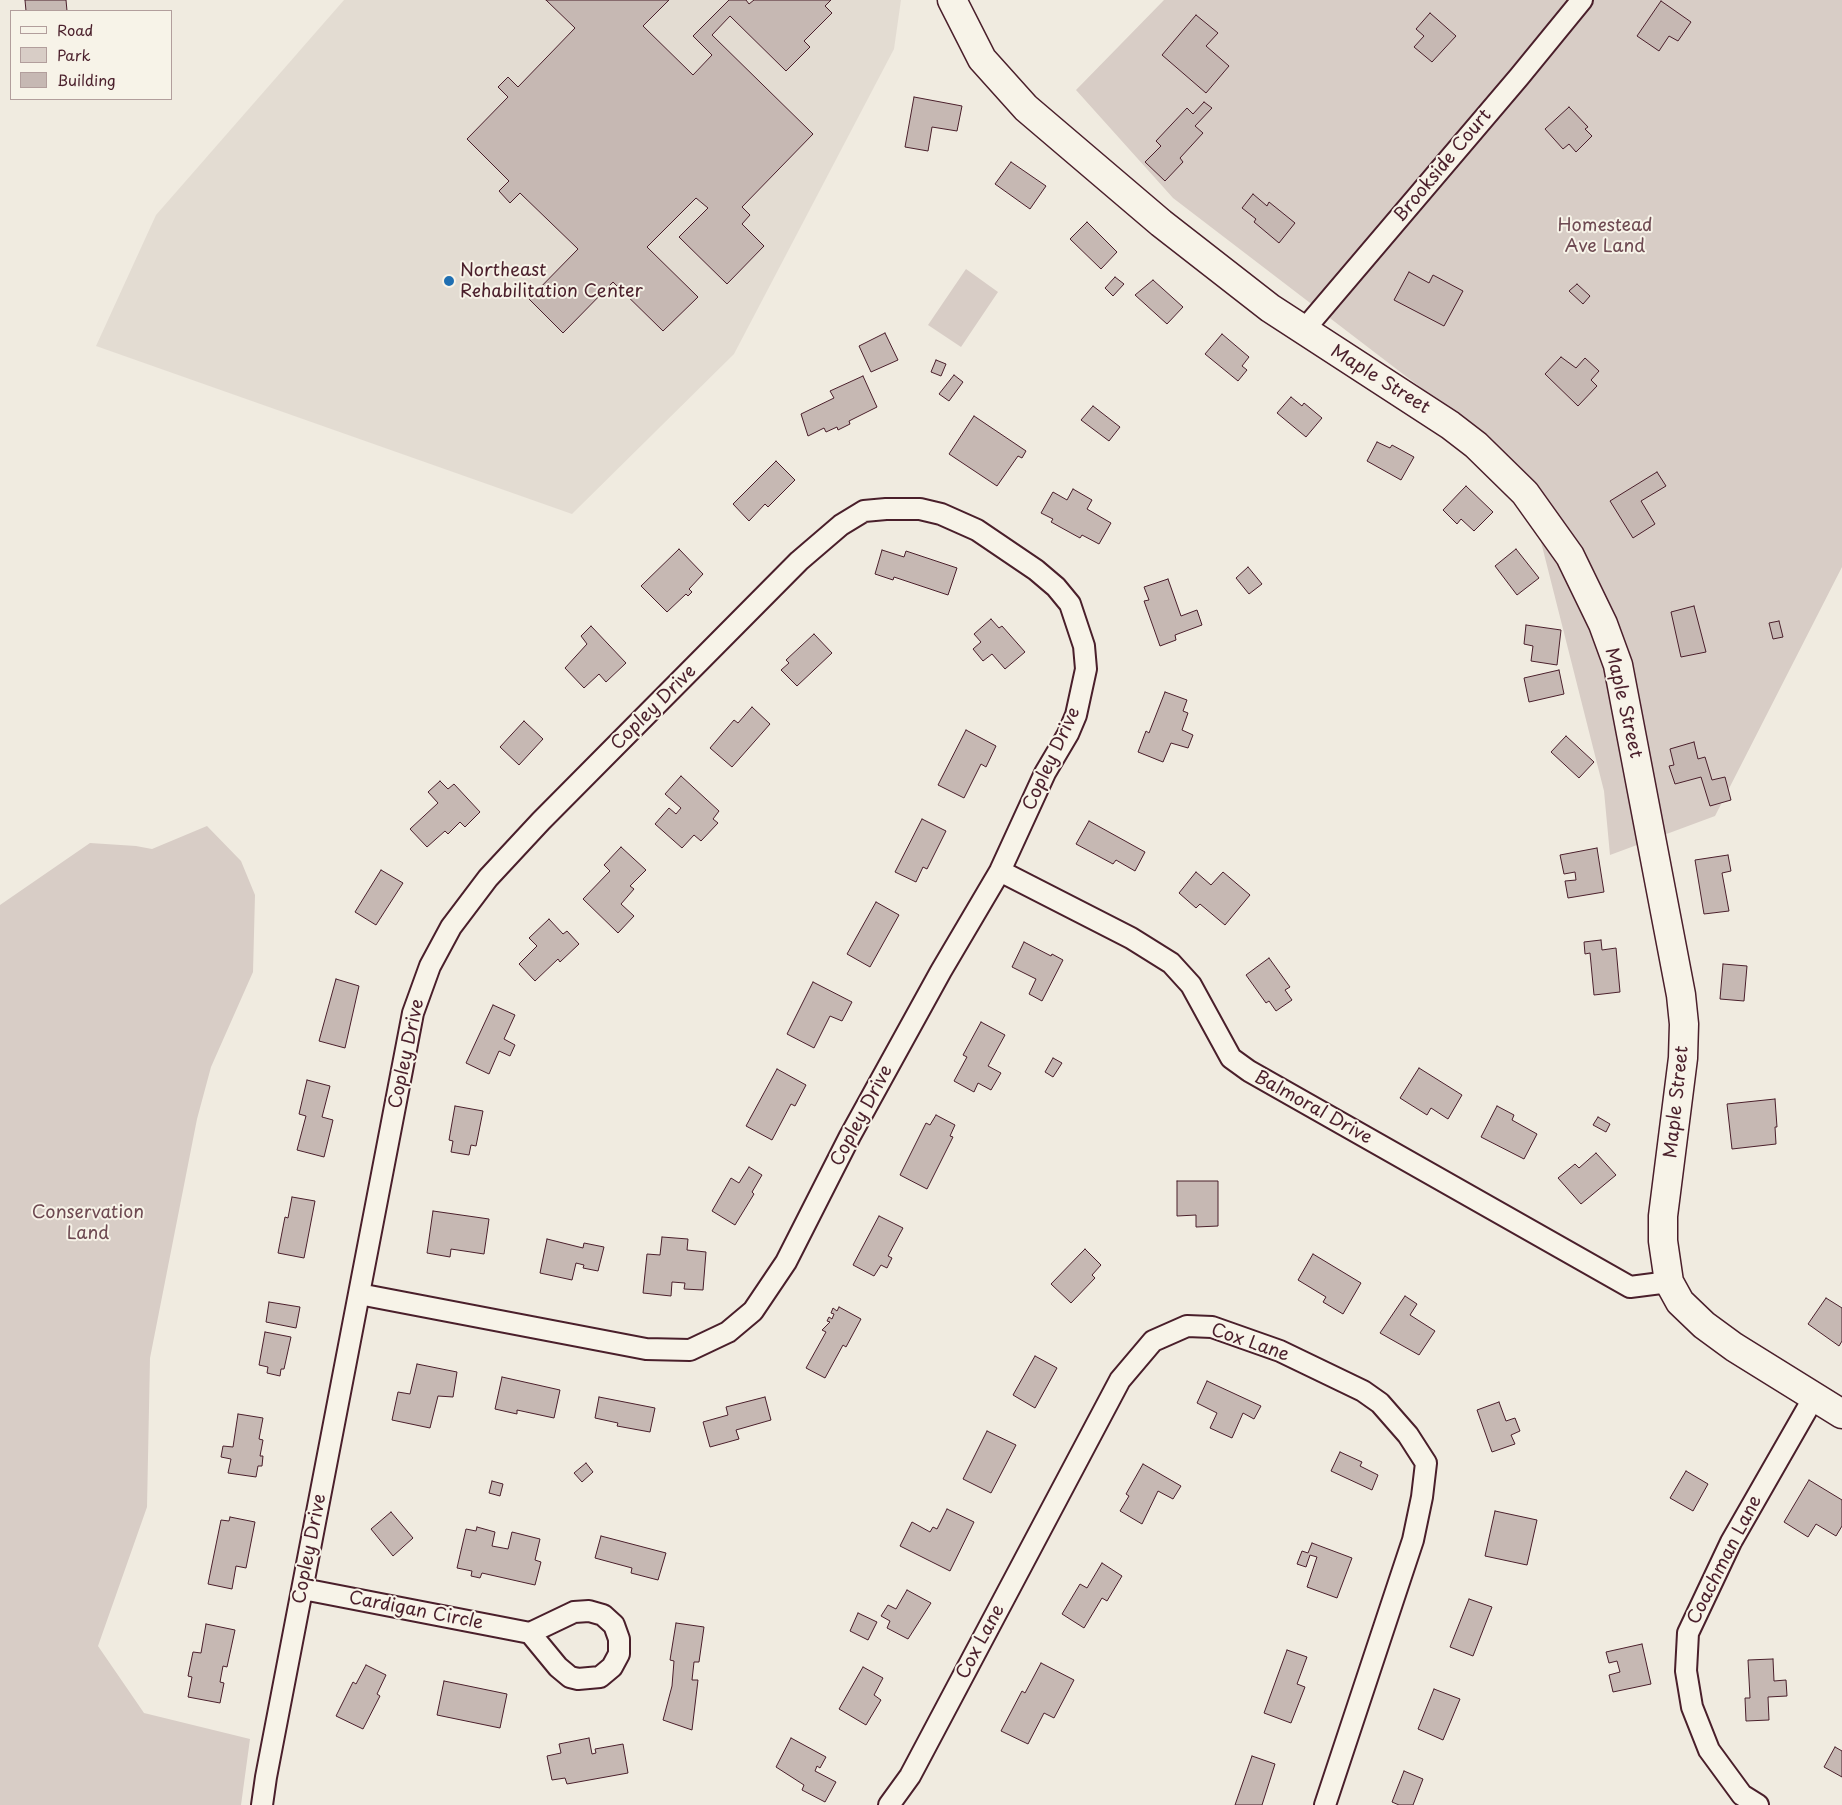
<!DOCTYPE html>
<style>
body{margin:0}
#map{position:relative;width:1842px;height:1805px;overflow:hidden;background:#f0ebe0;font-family:"Playpen Sans",sans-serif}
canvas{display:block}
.legend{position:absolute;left:10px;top:10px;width:162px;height:90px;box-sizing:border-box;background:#f7f3e8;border:1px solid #b29e9c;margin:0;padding:6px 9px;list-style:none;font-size:15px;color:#4a1f2b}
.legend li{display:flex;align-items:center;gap:10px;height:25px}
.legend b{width:25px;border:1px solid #b29e9c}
</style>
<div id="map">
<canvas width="1842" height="1805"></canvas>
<ul class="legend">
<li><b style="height:6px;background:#f7f3e8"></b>Road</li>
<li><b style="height:14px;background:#d8cdc6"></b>Park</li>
<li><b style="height:14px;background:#c6b8b3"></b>Building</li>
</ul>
</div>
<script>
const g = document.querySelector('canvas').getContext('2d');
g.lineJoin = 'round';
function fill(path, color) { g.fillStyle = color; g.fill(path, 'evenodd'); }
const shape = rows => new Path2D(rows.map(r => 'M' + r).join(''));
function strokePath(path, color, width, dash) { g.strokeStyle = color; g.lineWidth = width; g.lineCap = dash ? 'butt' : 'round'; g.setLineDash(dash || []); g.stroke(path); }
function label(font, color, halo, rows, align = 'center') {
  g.font = font + ' "Playpen Sans",sans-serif'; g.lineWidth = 4; g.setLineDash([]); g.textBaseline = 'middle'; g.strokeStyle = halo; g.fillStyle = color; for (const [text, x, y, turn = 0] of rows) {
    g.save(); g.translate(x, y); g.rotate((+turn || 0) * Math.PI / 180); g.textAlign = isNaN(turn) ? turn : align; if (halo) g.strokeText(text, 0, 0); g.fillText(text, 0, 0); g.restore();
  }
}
const built = shape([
 [344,0,901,0,894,49,734,354,572,514,96,346,156,215]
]);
const green = shape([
 [1164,0,1842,0,1842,567,1715,816,1610,855,1604,791,1539,534,1433,397,1173,198,1076,90],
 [966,269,998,292,961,347,928,325],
 [207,826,241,861,255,895,253,972,211,1067,197,1119,150,1358,147,1507,98,1646,144,1713,250,1739,241,1805,0,1805,0,905,90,843,136,846,152,849]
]);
const building = shape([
 [25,0,66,0,67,11,26,11,25,0],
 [546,0,669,0,643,26,693,75,712,55,693,36,729,0,746,0,749,4,754,0,831,0,825,6,832,13,804,41,810,47,786,71,730,16,712,35,813,134,742,207,750,215,742,224,764,246,727,284,679,237,708,208,696,198,647,247,698,297,663,331,613,282,563,333,529,299,578,249,520,193,510,203,499,191,509,181,467,139,508,97,498,87,508,77,518,87,575,28,546,0],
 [1661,1,1691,22,1678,41,1669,36,1659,51,1637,36,1661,1],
 [1430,13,1456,36,1432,62,1414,47,1424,36,1416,29,1430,13],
 [1196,15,1218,33,1206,46,1229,66,1206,93,1162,55,1196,15],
 [914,97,962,106,957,131,932,127,928,151,905,147,914,97],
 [1204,102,1212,108,1195,126,1203,133,1180,158,1183,162,1165,181,1145,162,1161,146,1156,141,1187,108,1193,114,1204,102],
 [1569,107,1588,127,1585,129,1592,136,1576,152,1569,144,1563,149,1545,129,1569,107],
 [1011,162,1046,186,1030,209,995,184,1011,162],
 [1253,194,1267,206,1269,202,1295,223,1279,243,1254,222,1256,219,1242,208,1253,194],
 [1087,222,1117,252,1101,269,1070,239,1087,222],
 [1409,272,1429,283,1433,275,1463,291,1444,326,1394,300,1409,272],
 [1115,277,1124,284,1113,296,1105,288,1115,277],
 [1153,280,1183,307,1167,324,1135,295,1153,280],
 [1577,284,1590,296,1583,304,1569,291,1577,284],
 [885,333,898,360,871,372,859,346,885,333],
 [1222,334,1249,357,1242,366,1247,370,1238,381,1205,354,1222,334],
 [1561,357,1576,368,1585,358,1599,371,1591,380,1597,386,1578,406,1545,374,1561,357],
 [936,360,946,364,941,376,931,372,936,360],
 [954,375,963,382,949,401,939,394,954,375],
 [863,376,877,407,849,421,850,424,838,430,837,427,826,432,824,428,808,436,801,414,834,398,830,391,863,376],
 [1291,397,1302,406,1304,403,1322,418,1306,437,1277,413,1291,397],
 [1093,406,1120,427,1109,441,1081,420,1093,406],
 [974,416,1026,451,1022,458,1018,456,997,486,949,454,974,416],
 [1377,442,1390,448,1392,445,1414,457,1401,480,1367,461,1377,442],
 [776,461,795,480,768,507,765,504,749,521,733,504,776,461],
 [1657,472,1666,486,1641,501,1655,524,1633,538,1610,501,1657,472],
 [1466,486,1493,512,1474,531,1461,519,1457,524,1443,510,1466,486],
 [1073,489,1092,500,1087,509,1111,523,1099,544,1082,535,1080,538,1051,522,1053,519,1041,513,1053,492,1067,500,1073,489],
 [679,549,703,574,689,589,692,592,688,596,686,594,667,612,641,586,679,549],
 [1516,549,1539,578,1517,595,1495,566,1516,549],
 [882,550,904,557,906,551,957,568,948,595,894,577,893,580,875,574,882,550],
 [1248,567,1262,584,1249,594,1236,578,1248,567],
 [1168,579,1181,616,1197,610,1202,625,1175,635,1176,640,1160,646,1144,601,1149,600,1144,587,1168,579],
 [1694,606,1706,652,1681,657,1671,612,1694,606],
 [991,619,999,628,1002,626,1025,652,1005,669,992,654,983,661,973,649,981,642,974,634,991,619],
 [1779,621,1783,637,1773,639,1769,623,1779,621],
 [1526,625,1561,630,1557,665,1531,661,1533,646,1524,644,1526,625],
 [591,626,626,663,606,682,599,674,584,688,565,668,587,644,581,636,591,626],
 [814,634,832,653,797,686,781,670,789,663,786,660,814,634],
 [1559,670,1564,694,1529,702,1524,678,1559,670],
 [1165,692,1187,700,1183,711,1188,713,1182,730,1193,735,1188,748,1171,743,1163,762,1138,752,1146,731,1149,733,1165,692],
 [752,707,770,724,732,767,710,748,734,720,738,723,752,707],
 [524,721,543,739,519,765,500,747,524,721],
 [966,730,996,746,986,767,981,764,964,798,938,785,966,730],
 [1566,736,1594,762,1579,778,1551,752,1566,736],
 [1694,742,1698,759,1705,757,1712,780,1725,777,1731,800,1710,806,1701,777,1675,784,1669,766,1674,765,1670,749,1694,742],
 [681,776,719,811,713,819,718,823,701,841,694,835,682,848,655,824,669,808,676,814,681,808,665,794,681,776],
 [440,781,448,789,454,784,480,812,465,827,460,822,448,834,445,831,427,847,410,829,438,803,428,792,440,781],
 [922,819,946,831,927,869,923,867,916,882,895,872,922,819],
 [1089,821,1145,852,1135,871,1116,860,1113,864,1076,844,1089,821],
 [621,847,646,870,630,886,634,889,621,904,634,916,618,933,583,899,610,871,604,865,621,847],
 [1597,848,1604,892,1568,898,1565,881,1576,880,1575,872,1564,874,1560,855,1597,848],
 [1728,855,1731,871,1722,873,1729,911,1704,914,1695,860,1728,855],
 [381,870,403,883,376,925,355,912,381,870],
 [1196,872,1211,885,1223,872,1250,895,1225,925,1200,904,1196,908,1179,893,1196,872],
 [876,902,899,915,870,967,847,954,876,902],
 [549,919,563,934,567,931,579,944,560,962,558,959,535,981,519,964,537,946,529,938,549,919],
 [1601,940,1602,950,1616,948,1620,992,1594,995,1590,953,1585,954,1584,942,1601,940],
 [1024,942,1051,956,1052,954,1063,960,1042,1001,1029,994,1036,979,1012,967,1024,942],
 [1269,958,1290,987,1285,990,1292,1000,1276,1011,1269,1001,1266,1003,1246,975,1269,958],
 [1723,964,1747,966,1744,1001,1720,999,1723,964],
 [336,979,359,986,345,1048,319,1041,336,979],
 [813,982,852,1002,842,1021,830,1016,814,1048,787,1034,813,982],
 [493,1005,515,1015,504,1039,515,1045,510,1056,499,1051,489,1074,466,1063,493,1005],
 [981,1022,1005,1035,988,1066,1001,1073,991,1090,978,1083,974,1092,954,1081,967,1057,963,1055,981,1022],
 [1053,1058,1062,1063,1053,1077,1045,1072,1053,1058],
 [1419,1068,1462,1095,1448,1119,1431,1108,1427,1115,1400,1098,1419,1068],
 [777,1069,806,1085,795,1106,791,1104,772,1140,746,1126,777,1069],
 [307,1080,330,1086,322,1117,333,1120,324,1157,297,1150,306,1116,299,1114,307,1080],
 [1775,1099,1777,1127,1775,1127,1776,1144,1732,1149,1727,1104,1775,1099],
 [455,1106,483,1111,476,1146,471,1145,469,1155,451,1152,453,1141,449,1140,455,1106],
 [1497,1106,1514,1115,1512,1120,1537,1134,1524,1159,1481,1137,1497,1106],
 [936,1115,955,1125,950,1136,953,1137,927,1189,900,1175,926,1123,930,1125,936,1115],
 [1598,1117,1610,1124,1606,1132,1593,1125,1598,1117],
 [1596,1153,1616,1175,1581,1204,1558,1178,1575,1164,1579,1168,1596,1153],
 [749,1167,762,1175,752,1192,754,1194,735,1225,712,1211,731,1178,739,1183,749,1167],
 [1177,1181,1218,1181,1218,1226,1196,1227,1196,1215,1177,1216,1177,1181],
 [292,1197,315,1201,304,1258,278,1253,285,1217,288,1218,292,1197],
 [433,1211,489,1219,484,1254,451,1249,450,1257,427,1253,433,1211],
 [879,1216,903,1228,888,1256,892,1258,887,1268,881,1265,874,1276,853,1265,879,1216],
 [662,1237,688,1239,687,1250,706,1252,703,1290,684,1289,685,1283,672,1282,671,1296,643,1293,647,1254,660,1255,662,1237],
 [547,1239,583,1248,584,1243,604,1247,598,1271,583,1268,584,1265,576,1263,572,1280,540,1273,547,1239],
 [1085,1249,1101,1265,1092,1275,1095,1278,1071,1303,1051,1284,1085,1249],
 [1313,1254,1361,1283,1343,1314,1323,1302,1326,1297,1298,1280,1313,1254],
 [1405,1296,1417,1304,1410,1315,1435,1331,1419,1355,1380,1333,1405,1296],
 [1826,1298,1842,1308,1842,1341,1839,1346,1808,1324,1826,1298],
 [269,1302,300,1307,296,1328,266,1322,269,1302],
 [839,1307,861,1319,846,1347,843,1345,825,1378,806,1368,826,1332,822,1330,830,1322,827,1321,829,1317,832,1319,834,1314,831,1313,833,1308,837,1311,839,1307],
 [265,1332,291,1337,284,1369,281,1369,280,1376,267,1373,268,1367,259,1365,265,1332],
 [1035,1356,1057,1368,1035,1408,1013,1395,1035,1356],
 [417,1364,457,1372,453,1397,438,1396,430,1428,392,1420,398,1392,410,1394,417,1364],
 [502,1377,560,1390,554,1418,517,1410,517,1414,495,1409,502,1377],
 [1207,1381,1261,1406,1254,1419,1243,1413,1232,1438,1210,1428,1217,1413,1197,1403,1207,1381],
 [599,1397,655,1408,650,1432,617,1426,618,1423,595,1418,599,1397],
 [765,1397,771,1420,736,1430,739,1439,710,1447,703,1422,728,1415,726,1407,765,1397],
 [1499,1402,1506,1421,1515,1418,1520,1431,1511,1435,1515,1444,1492,1452,1477,1410,1499,1402],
 [238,1414,263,1418,259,1439,263,1440,260,1456,263,1456,262,1466,258,1466,256,1477,228,1473,231,1459,221,1457,223,1446,233,1447,238,1414],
 [987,1431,1016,1445,991,1493,963,1479,987,1431],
 [1340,1452,1362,1462,1360,1466,1378,1475,1372,1490,1331,1471,1340,1452],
 [586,1463,593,1472,582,1482,574,1473,586,1463],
 [1143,1464,1181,1486,1173,1499,1158,1491,1142,1524,1120,1511,1129,1496,1126,1494,1143,1464],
 [1686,1471,1708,1484,1693,1511,1670,1498,1686,1471],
 [1809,1480,1842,1500,1842,1526,1836,1536,1816,1524,1808,1537,1784,1522,1809,1480],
 [492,1481,503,1484,500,1496,489,1493,492,1481],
 [947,1509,974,1522,950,1571,900,1546,912,1522,930,1532,933,1527,937,1529,947,1509],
 [1495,1511,1537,1520,1527,1565,1485,1556,1495,1511],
 [391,1512,413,1538,393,1556,371,1529,391,1512],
 [230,1517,255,1522,246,1568,236,1566,232,1589,208,1584,221,1520,229,1521,230,1517],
 [477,1527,495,1532,492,1546,508,1549,512,1532,540,1539,535,1560,541,1562,535,1585,482,1573,480,1578,471,1576,472,1571,457,1568,466,1529,476,1531,477,1527],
 [601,1536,666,1553,658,1580,631,1573,632,1568,595,1558,601,1536],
 [1312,1543,1352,1558,1337,1598,1307,1587,1317,1557,1310,1555,1306,1567,1297,1564,1302,1551,1308,1553,1312,1543],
 [1102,1563,1122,1576,1107,1601,1102,1598,1084,1628,1062,1614,1080,1584,1087,1588,1102,1563],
 [907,1590,931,1603,908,1639,887,1628,890,1621,881,1616,888,1605,896,1609,907,1590],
 [1469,1599,1492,1607,1473,1656,1450,1647,1469,1599],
 [858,1613,877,1622,868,1640,850,1631,858,1613],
 [676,1623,704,1627,699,1662,694,1662,692,1680,698,1680,692,1730,663,1720,672,1686,674,1661,670,1660,676,1623],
 [206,1624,235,1630,227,1667,223,1666,220,1682,224,1683,220,1703,188,1697,192,1677,188,1676,193,1652,201,1653,206,1624],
 [1642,1644,1651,1684,1613,1692,1609,1675,1620,1672,1617,1661,1609,1663,1606,1652,1642,1644],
 [1287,1650,1307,1657,1297,1684,1305,1687,1291,1723,1264,1713,1287,1650],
 [1773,1659,1774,1681,1786,1680,1787,1696,1768,1697,1769,1720,1746,1721,1745,1698,1750,1698,1748,1660,1773,1659],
 [1041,1663,1074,1680,1054,1718,1044,1713,1028,1744,1001,1731,1022,1691,1025,1693,1041,1663],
 [366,1665,386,1675,377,1694,380,1696,363,1729,336,1716,353,1682,356,1684,366,1665],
 [863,1667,883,1678,874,1695,881,1700,866,1725,839,1709,863,1667],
 [444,1681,507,1694,500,1728,437,1715,444,1681],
 [1434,1689,1460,1699,1443,1740,1418,1729,1434,1689],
 [589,1738,592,1754,596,1753,595,1749,623,1744,628,1773,567,1784,565,1778,552,1780,547,1756,561,1753,559,1744,589,1738],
 [791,1738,826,1757,820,1768,817,1766,815,1771,836,1782,825,1802,802,1790,804,1785,776,1767,791,1738],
 [1835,1747,1842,1751,1842,1777,1824,1767,1835,1747],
 [1252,1756,1275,1764,1262,1805,1235,1805,1252,1756],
 [1404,1771,1423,1779,1413,1805,1399,1805,1392,1802,1404,1771]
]);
const street = shape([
 [1303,331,1519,77,1582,0],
 [1000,871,1131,938,1171,963,1191,985,1231,1058,1249,1071,1630,1287,1669,1282],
 [303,1589,530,1633,574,1612,589,1611,603,1615,614,1625,619,1639,619,1654,612,1667,600,1677,578,1679,570,1677,558,1667,530,1633],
 [262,1805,266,1777,413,1013,430,966,451,927,488,878,541,821,799,561,841,525,864,511,886,509,920,509,941,514,977,530,1036,570,1056,587,1070,604,1084,646,1086,669,1076,715,1068,734,1045,773,1000,871,941,971,850,1136,786,1262,753,1311,728,1332,690,1350,646,1349,359,1294],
 [889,1805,910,1776,1120,1380,1153,1341,1187,1326,1212,1327,1280,1351,1363,1391,1380,1403,1408,1435,1426,1463,1422,1497,1413,1540,1325,1805],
 [1758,1805,1742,1795,1709,1750,1692,1707,1686,1671,1688,1633,1731,1542,1814,1397]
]);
const secondary = shape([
 [952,0,982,59,1026,108,1161,223,1270,308,1450,425,1476,445,1525,493,1570,556,1603,624,1618,665,1681,995,1684,1024,1683,1058,1663,1216,1663,1241,1669,1282,1680,1302,1704,1325,1734,1347,1842,1414]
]);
const markers = [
 [449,281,6,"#1f6fb2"]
];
const streetNames = [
 ["Brookside Court",1443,166,-50],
 ["Maple Street",1380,380,32],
 ["Maple Street",1623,703,77],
 ["Copley Drive",654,708,-45],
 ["Copley Drive",1052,759,-65],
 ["Copley Drive",407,1054,-78],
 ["Maple Street",1677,1102,-84],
 ["Balmoral Drive",1313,1108,29],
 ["Copley Drive",862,1116,-62],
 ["Cox Lane",1250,1343,19],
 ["Copley Drive",310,1549,-79],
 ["Coachman Lane",1725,1560,-63],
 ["Cardigan Circle",416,1611,11],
 ["Cox Lane",981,1642,-62]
];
const parkNames = [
 ["Homestead",1605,226],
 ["Ave Land",1605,247],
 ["Conservation",88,1213],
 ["Land",88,1234]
];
const poiNames = [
 ["Northeast",460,271],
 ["Rehabilitation Center",460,292]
];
fill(built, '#e3dcd2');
fill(green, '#d8cdc6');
fill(building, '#c6b8b3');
strokePath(building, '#4a1f2b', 1);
strokePath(street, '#4a1f2b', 24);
strokePath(secondary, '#4a1f2b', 31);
strokePath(street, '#f7f3e8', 20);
strokePath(secondary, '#f7f3e8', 28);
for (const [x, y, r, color] of markers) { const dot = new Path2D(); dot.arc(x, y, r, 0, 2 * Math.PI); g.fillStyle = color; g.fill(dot); strokePath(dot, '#f7f3e8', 2); }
label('18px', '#4a1f2b', '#f7f3e8', streetNames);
label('18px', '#6e4a52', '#f7f3e8', parkNames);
label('18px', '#4a1f2b', '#f7f3e8', poiNames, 'left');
</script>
